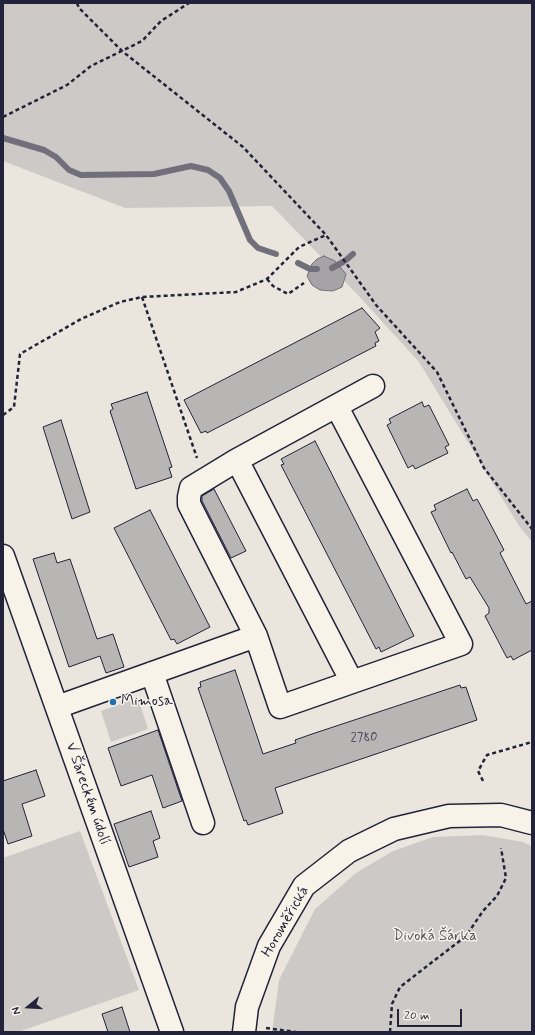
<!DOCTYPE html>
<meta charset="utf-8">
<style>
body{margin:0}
#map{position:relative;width:535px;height:1035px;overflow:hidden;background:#eae6de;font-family:Mynerve,sans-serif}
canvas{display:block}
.frame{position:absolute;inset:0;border:4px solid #22223b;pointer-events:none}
.north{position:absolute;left:8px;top:987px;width:40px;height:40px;-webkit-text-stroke:3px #f7f3e8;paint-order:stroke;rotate:252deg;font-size:11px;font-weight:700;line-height:16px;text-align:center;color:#22223b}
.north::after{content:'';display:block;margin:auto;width:14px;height:18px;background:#22223b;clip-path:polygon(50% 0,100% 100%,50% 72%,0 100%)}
.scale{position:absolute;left:397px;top:1009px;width:65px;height:18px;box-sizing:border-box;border:2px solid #22223b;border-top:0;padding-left:5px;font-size:12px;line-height:14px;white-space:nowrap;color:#22223b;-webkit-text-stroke:3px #f7f3e8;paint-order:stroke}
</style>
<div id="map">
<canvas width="535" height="1035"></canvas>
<div class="frame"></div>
<div class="north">N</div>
<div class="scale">20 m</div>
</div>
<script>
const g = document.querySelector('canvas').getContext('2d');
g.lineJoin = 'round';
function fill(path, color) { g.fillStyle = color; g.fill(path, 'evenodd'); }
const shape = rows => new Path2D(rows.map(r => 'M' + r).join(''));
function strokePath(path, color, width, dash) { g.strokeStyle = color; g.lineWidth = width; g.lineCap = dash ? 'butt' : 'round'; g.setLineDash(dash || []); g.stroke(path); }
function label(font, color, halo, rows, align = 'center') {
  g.font = font + ' Mynerve,sans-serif'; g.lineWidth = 3; g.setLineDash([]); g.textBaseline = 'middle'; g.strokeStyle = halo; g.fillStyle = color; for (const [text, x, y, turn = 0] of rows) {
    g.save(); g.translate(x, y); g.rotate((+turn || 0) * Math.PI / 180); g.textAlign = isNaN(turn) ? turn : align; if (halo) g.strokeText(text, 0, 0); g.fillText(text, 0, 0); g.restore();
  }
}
const green = shape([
 [3,3,532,3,532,542,519,526,419,362,357,294,272,206,125,208,3,161],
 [138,698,148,729,111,742,101,711],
 [80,831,139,990,18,1032,3,1032,3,858],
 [483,835,523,842,532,846,532,1032,272,1032,279,980,315,909,356,873,393,851,433,837]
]);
const water = shape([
 [324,256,335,261,346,274,342,287,333,291,320,290,312,285,307,276,312,264,317,259,324,256]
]);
const stream = shape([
 [3,138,44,150,56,157,69,170,81,175,154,174,191,166,208,170,220,178,229,191,250,240,258,248,276,254],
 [346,260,353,254],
 [298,263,310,269,317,269],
 [332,268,343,262]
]);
const building = shape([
 [362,308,380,328,375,332,379,341,375,343,376,346,207,433,206,431,201,433,184,400,362,308],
 [147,392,172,467,169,468,172,477,136,489,110,411,113,409,111,404,147,392],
 [422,402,424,407,429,405,449,445,445,447,448,453,415,469,413,465,408,468,387,425,391,423,389,419,422,402],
 [61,420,90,512,72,519,43,427,61,420],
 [315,441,414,636,381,652,379,647,376,649,281,465,284,464,281,459,315,441],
 [214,489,246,551,231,558,202,501,202,496,214,489],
 [467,489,473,501,477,499,484,512,504,550,500,553,526,604,532,601,532,650,513,660,511,656,507,658,485,616,489,613,489,608,470,577,466,579,452,552,451,553,431,512,436,510,434,505,467,489],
 [150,510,210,627,177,644,174,639,171,640,114,528,150,510],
 [54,553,57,563,70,559,97,639,113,634,124,667,106,673,100,656,69,667,33,559,54,553],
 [235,670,263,754,296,743,295,740,312,734,460,685,461,688,466,687,477,720,275,788,283,813,248,825,246,820,244,821,198,688,201,687,200,682,235,670],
 [158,730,182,801,163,808,152,775,121,786,108,748,158,730],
 [36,770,45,796,22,804,32,836,8,844,3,829,3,781,36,770],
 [151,811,160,838,153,841,158,857,129,867,114,824,151,811],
 [122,1007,130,1032,108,1032,102,1014,122,1007]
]);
const path = shape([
 [77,3,79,8,122,51,243,147,326,235],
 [3,117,67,85,91,66,142,41,161,21,189,3],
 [267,279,273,286,288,294,304,283],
 [142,297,197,458],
 [3,415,14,407,20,354,81,319,120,302,142,297,236,292,267,279,299,247,326,235,376,305,437,372,484,468,532,529],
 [483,781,478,771,487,755,532,742],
 [266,1028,296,1032],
 [390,1032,392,1004,400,987,466,936,483,911,497,896,506,878,501,848]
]);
const minor = shape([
 [237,460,191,488,189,497,189,504,256,636,280,707,461,644,337,407],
 [3,556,172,1032],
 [152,673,203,823],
 [352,682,237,460,373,386],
 [57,707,256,636]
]);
const major = shape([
 [244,1032,247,1007,269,946,304,886,349,851,394,829,449,816,501,815,532,823]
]);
const markers = [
 [113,702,4,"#1f6fb2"]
];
const numberNames = [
 ["2780",364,738]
];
const poiNames = [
 ["Mimosa",121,702]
];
const streetNames = [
 ["V Šáreckém údolí",87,794,71],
 ["Horoměřická",286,922,-60]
];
const parkNames = [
 ["Divoká Šárka",435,937]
];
fill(green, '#cdc9c6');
fill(water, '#a6a3a6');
strokePath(water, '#716f7b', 1);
strokePath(stream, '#716f7b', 6);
fill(building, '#b8b6b5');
strokePath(building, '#22223b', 1);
strokePath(minor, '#22223b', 25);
strokePath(major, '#22223b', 25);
strokePath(path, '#22223b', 2.5, [4, 3]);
strokePath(minor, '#f7f3e8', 22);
strokePath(major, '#f7f3e8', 22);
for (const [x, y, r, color] of markers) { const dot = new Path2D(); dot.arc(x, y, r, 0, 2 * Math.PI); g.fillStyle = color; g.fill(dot); strokePath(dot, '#f7f3e8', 1.5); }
label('13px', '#48475a', null, numberNames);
label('15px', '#22223b', '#f7f3e8', poiNames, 'left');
label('15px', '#22223b', '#f7f3e8', streetNames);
label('15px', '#555465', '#f7f3e8', parkNames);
</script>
